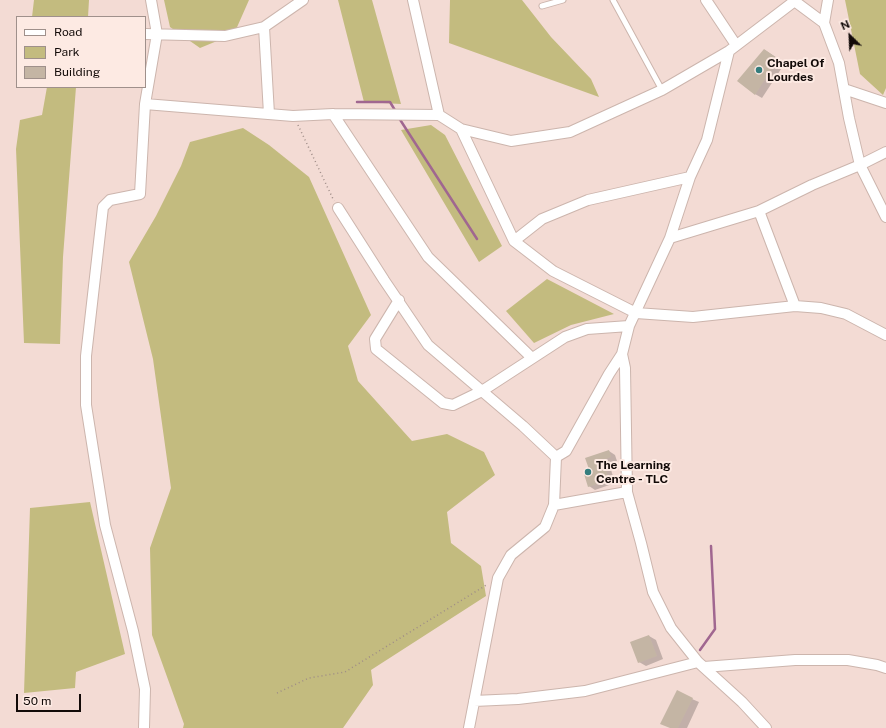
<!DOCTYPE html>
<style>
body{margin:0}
#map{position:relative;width:886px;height:728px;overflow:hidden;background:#f3dbd4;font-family:"Public Sans",sans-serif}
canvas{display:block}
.legend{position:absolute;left:16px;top:16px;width:130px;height:72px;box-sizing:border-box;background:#fdeae3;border:1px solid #9f908b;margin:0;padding:5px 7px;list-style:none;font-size:12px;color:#120a08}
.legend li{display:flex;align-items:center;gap:8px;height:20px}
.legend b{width:20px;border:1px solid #9f908b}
.north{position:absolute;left:830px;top:16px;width:40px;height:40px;-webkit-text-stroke:3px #fdeae3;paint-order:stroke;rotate:336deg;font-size:11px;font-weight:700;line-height:16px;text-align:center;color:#120a08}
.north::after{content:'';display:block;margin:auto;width:14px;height:18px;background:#120a08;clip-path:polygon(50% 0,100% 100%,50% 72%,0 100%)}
.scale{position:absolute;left:16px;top:694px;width:65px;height:18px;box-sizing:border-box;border:2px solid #120a08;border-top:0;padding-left:5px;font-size:12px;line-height:14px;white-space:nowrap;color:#120a08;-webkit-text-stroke:3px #fdeae3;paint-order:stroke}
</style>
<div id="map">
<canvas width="886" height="728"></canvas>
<ul class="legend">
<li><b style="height:5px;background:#fff"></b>Road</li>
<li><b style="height:11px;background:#c3bb7f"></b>Park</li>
<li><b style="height:11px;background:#c4b5a4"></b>Building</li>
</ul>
<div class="north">N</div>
<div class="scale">50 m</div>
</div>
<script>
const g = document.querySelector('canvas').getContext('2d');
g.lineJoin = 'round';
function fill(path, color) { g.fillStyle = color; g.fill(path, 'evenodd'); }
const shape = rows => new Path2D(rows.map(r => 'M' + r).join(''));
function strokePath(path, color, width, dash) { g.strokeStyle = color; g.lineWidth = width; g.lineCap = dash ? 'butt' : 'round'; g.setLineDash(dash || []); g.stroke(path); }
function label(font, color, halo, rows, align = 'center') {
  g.font = font + ' "Public Sans",sans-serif'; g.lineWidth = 4; g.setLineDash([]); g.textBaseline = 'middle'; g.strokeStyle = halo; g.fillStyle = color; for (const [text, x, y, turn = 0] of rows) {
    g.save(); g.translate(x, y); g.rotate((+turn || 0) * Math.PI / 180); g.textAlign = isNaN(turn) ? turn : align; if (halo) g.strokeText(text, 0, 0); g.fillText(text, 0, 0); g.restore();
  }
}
const green = shape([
 [34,0,89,0,88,17,32,17],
 [164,0,249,0,234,34,200,48,170,27],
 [338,0,372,0,401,104,364,102],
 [450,0,522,0,551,37,591,79,599,97,449,43],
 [845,0,886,0,886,88,883,95,860,74],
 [47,87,76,87,63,257,60,344,24,343,16,149,20,120,42,115],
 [431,125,445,135,502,246,479,262,401,130],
 [243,128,269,145,309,177,371,315,348,346,358,381,412,441,447,434,484,452,495,475,447,512,451,543,481,566,486,596,371,670,373,685,343,728,183,728,184,724,152,635,150,548,171,488,153,359,129,262,156,216,181,166,190,142],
 [547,279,614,314,571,325,534,343,506,311],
 [90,502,125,654,76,672,75,688,24,693,30,508]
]);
const shadow = shape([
 [765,50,785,63,762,98,755,94],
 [609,451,615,455,617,461,609,463,615,483,595,490,589,486,591,473],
 [649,636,656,640,663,659,646,666,639,662],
 [692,699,699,702,687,728,670,728]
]);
const stream = shape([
 [357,102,390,102,396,112],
 [399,118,477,239],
 [700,650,715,629,711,546]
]);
const building = shape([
 [764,49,778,59,755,95,737,81],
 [609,450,611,457,603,460,609,480,588,487,584,474,590,472,585,458],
 [649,635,657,656,638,663,630,642],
 [677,690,693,698,678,728,670,728,660,724]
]);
const path = shape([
 [298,125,334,201],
 [277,693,309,678,345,672,488,584]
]);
const service = shape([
 [613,0,662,90],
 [542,6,563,0]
]);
const minor = shape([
 [413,0,439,115],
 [706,0,736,45],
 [793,0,824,23,839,63,849,118,860,165,886,217],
 [824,23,828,0],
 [145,34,225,36,264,27],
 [844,89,886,103],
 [145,104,293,116,333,114,439,115,461,129,511,141,570,132,662,90,729,51],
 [269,114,264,27,303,0],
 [333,114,428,257,532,358],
 [461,129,514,241,553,271,636,313,693,317,795,306,821,308,846,314,886,335],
 [338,208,384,280,428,345,523,426,556,457,554,505,545,527,511,555,498,578,469,728],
 [759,211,795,306],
 [670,238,759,211,812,185,860,165,886,152],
 [514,241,542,219,588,200,690,177],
 [399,300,375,339,376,349,443,403,453,405,482,391,565,337,587,329,629,326],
 [556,457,566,451,609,374,622,354],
 [554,505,627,492],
 [704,667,795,660,848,660,877,665,886,668],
 [474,701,518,699,585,691,698,662],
 [144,728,145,689,133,631,105,525,86,405,86,356,103,207,110,200,140,194,145,104,157,34,151,0],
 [766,728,742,702,698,662,671,628,653,592,641,543,627,492,625,368,622,354,629,326,670,238,690,177,707,140,729,51,796,0]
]);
const markers = [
 [759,70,4,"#347d7d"],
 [588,472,4,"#347d7d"]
];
const poiNames = [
 ["Chapel Of",767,63],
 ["Lourdes",767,77],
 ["The Learning",596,465],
 ["Centre - TLC",596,479]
];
fill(green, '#c3bb7f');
fill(shadow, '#0003');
strokePath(stream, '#a06790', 2.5);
fill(building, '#c4b5a4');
strokePath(service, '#ccb5ad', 7);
strokePath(minor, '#ccb5ad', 12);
strokePath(path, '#9e8c87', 1.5, [1, 3]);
strokePath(service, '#fff', 5);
strokePath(minor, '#fff', 10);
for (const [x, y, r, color] of markers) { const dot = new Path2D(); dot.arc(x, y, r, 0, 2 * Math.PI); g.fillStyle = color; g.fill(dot); strokePath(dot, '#fdeae3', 1.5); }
label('bold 12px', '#120a08', '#fdeae3', poiNames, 'left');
</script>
